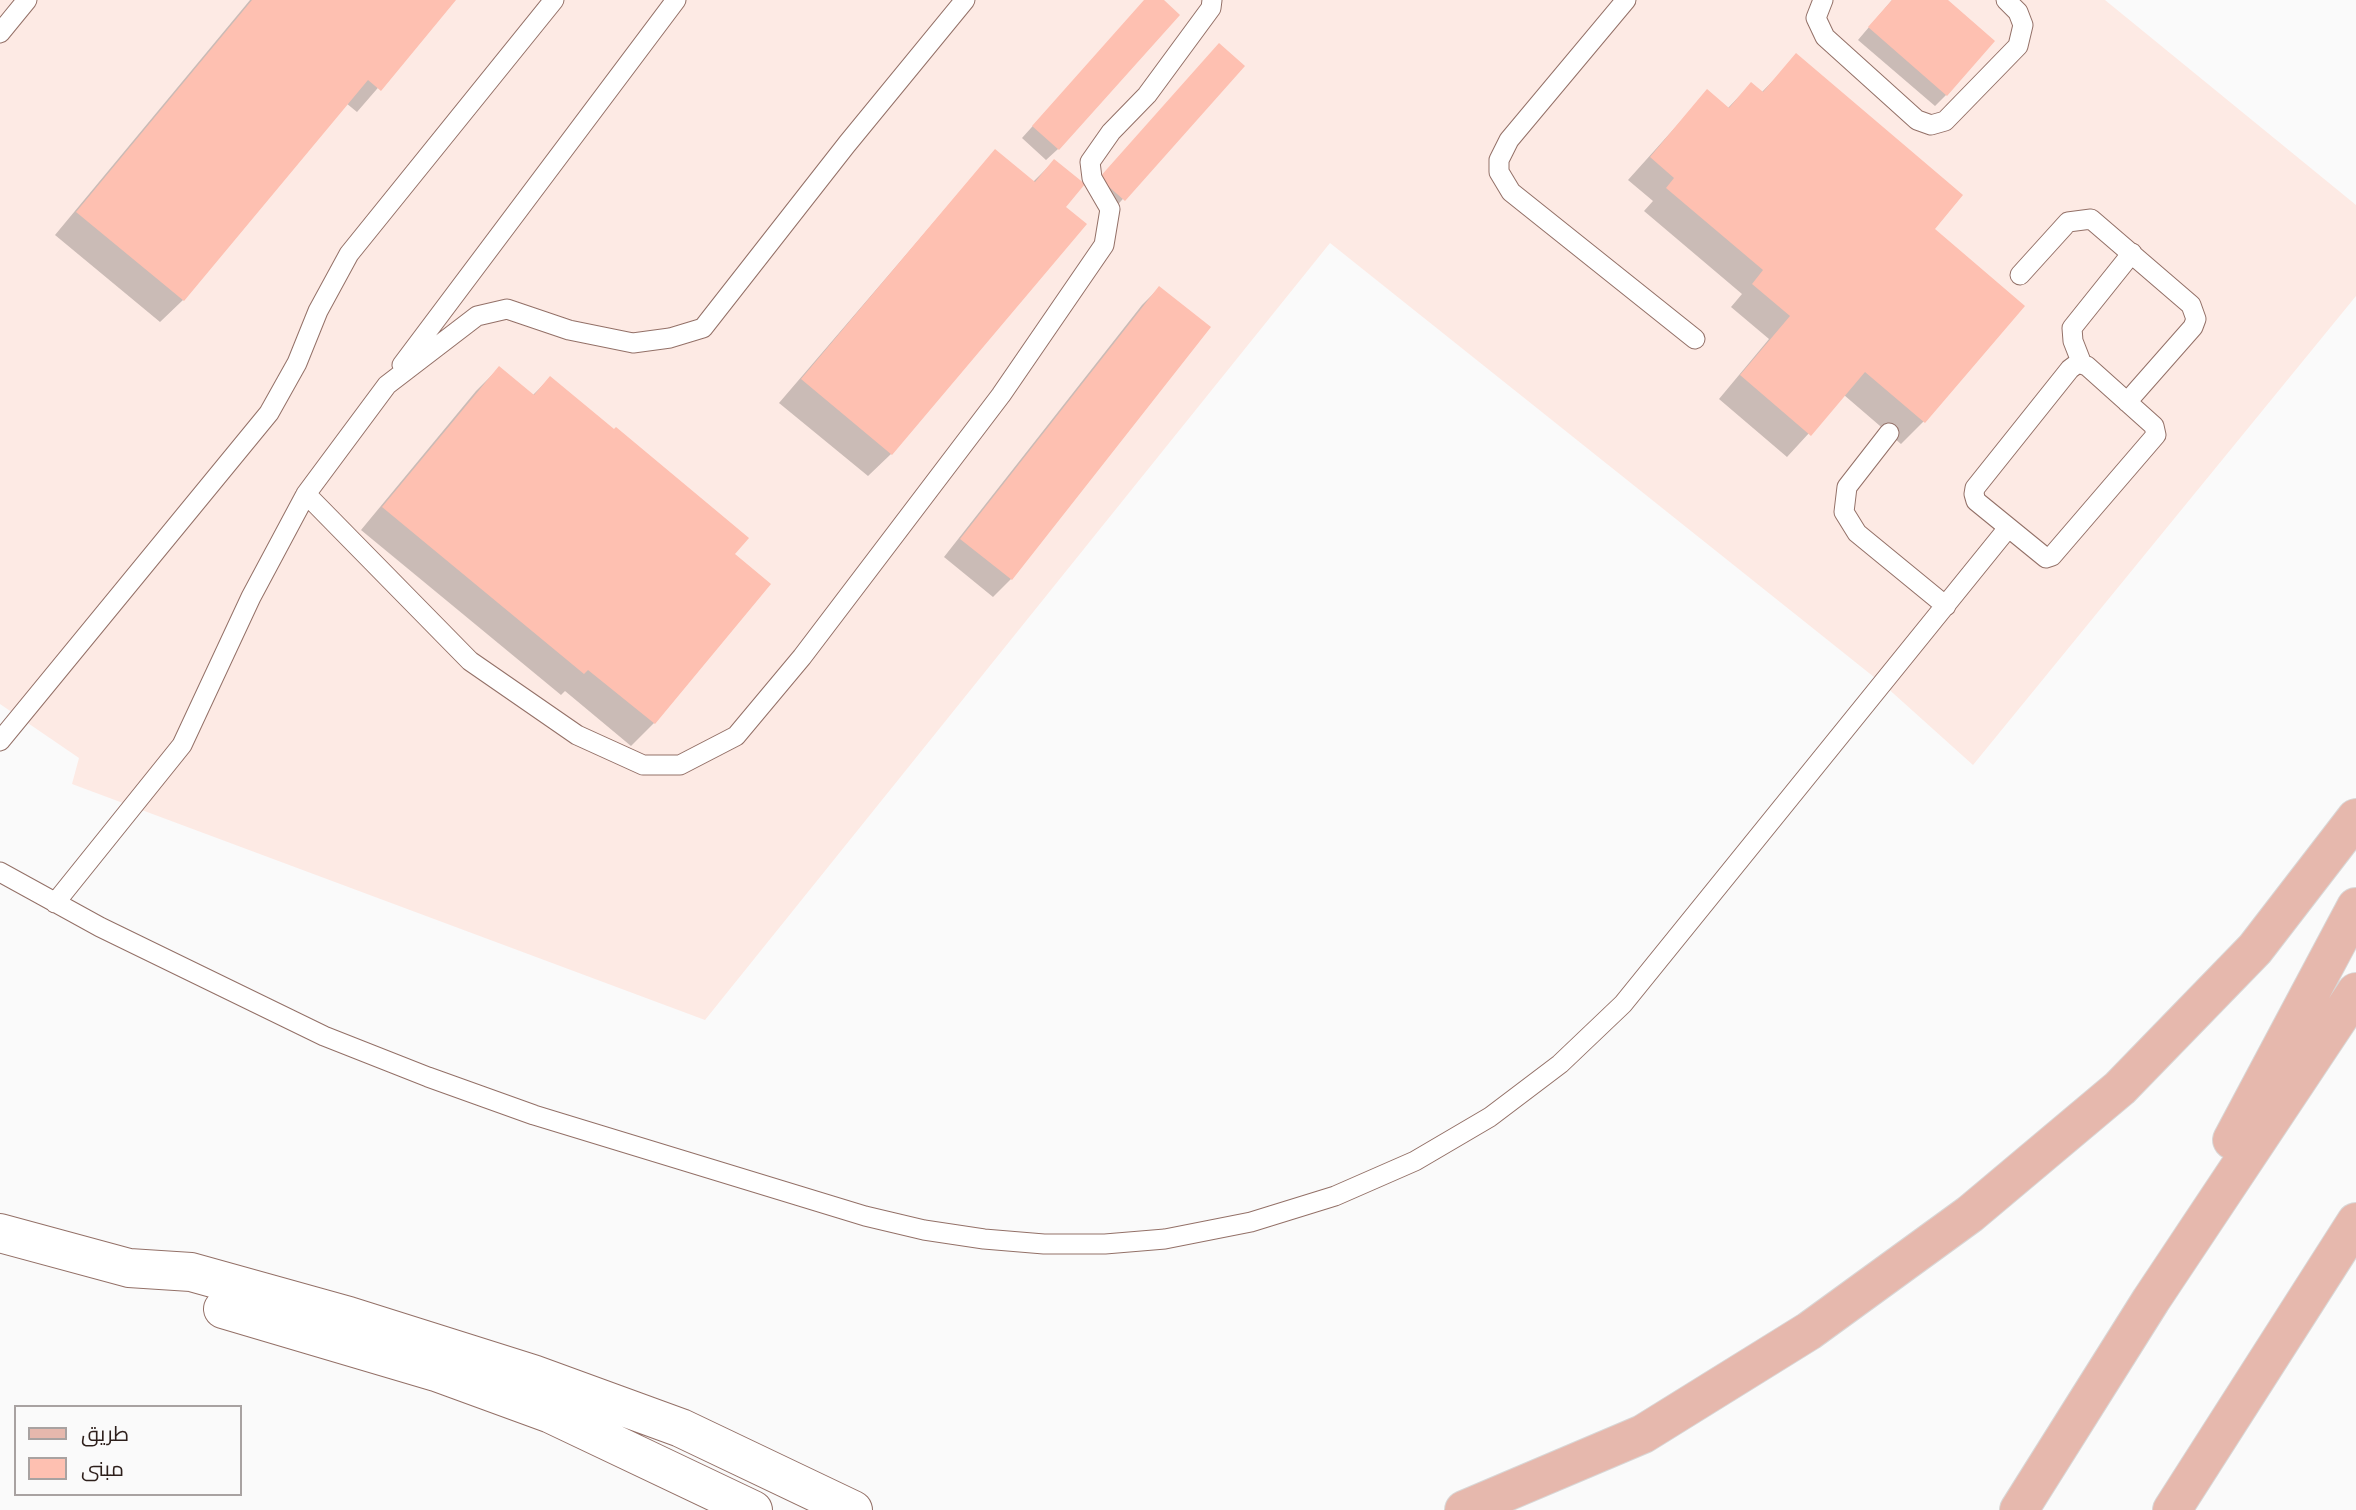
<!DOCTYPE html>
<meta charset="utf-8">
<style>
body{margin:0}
#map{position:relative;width:2356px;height:1510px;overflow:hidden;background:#fafafa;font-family:Inter,Cairo,sans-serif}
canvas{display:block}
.legend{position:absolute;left:14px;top:1405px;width:228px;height:91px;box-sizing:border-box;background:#fafafa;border:2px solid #a8a2a1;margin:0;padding:9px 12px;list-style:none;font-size:21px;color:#2d1f1b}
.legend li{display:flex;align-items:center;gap:14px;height:35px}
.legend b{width:35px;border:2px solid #a8a2a1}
</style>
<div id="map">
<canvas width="2356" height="1510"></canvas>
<ul class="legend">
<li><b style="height:9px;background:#e6b8ad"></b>طريق</li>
<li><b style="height:19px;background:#fec0b1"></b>مبنى</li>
</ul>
</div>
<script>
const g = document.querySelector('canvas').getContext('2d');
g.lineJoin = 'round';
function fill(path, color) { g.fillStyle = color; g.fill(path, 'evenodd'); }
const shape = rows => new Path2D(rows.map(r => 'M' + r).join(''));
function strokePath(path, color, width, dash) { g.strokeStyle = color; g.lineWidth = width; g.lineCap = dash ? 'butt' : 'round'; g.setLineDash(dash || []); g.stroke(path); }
const built = shape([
 [0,0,2105,0,2356,205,2356,296,1973,765,1884,685,1330,243,705,1020,72,784,79,758,0,704]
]);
const shadow = shape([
 [250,0,454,0,357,112,346,103,183,300,160,322,55,235],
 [1146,0,1161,0,1058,149,1046,160,1022,138],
 [1892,0,1946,0,1946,95,1935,106,1858,40],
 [1797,56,1932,229,1924,421,1901,444,1844,395,1787,457,1719,399,1769,339,1731,307,1742,294,1644,211,1653,201,1628,180,1707,92,1727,109,1751,84,1761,93],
 [1243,66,1112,211,1089,191],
 [995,151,1033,182,1054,161,891,454,868,476,779,403],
 [1159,288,1209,328,1011,579,993,597,944,557,1142,305],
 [499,368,532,396,550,378,733,554,769,584,654,723,631,746,565,691,561,695,361,530,476,391]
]);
const building = shape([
 [252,0,456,0,381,91,368,80,184,301,76,212],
 [1144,0,1164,0,1180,15,1059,150,1032,126],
 [1892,0,1948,0,1995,41,1947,96,1868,27],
 [1219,43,1245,66,1125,201,1099,178],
 [1796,53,1963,195,1935,229,2025,306,1925,423,1865,372,1811,436,1740,375,1790,316,1752,284,1763,270,1666,188,1674,178,1650,157,1707,89,1729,108,1751,82,1763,92],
 [995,149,1035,182,1054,159,1085,184,1066,207,1087,224,892,455,801,379],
 [1159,286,1211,327,1012,580,960,539],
 [499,366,534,395,550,376,614,429,616,427,749,538,735,554,771,584,655,724,588,670,584,674,382,507]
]);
const service = shape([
 [1626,0,1509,140,1499,160,1499,172,1511,192,1695,339],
 [1823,0,1816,18,1825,37,1917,120,1931,125,1945,121,2018,46,2023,25,2018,12,2006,0],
 [0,33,27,0],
 [2020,275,2068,222,2091,219,2191,305,2196,319,2193,327,2127,402],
 [2078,363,2087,366,2154,426,2156,435,2052,556,2046,558,1976,501,1974,494,1975,488,2070,369,2078,363],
 [2082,364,2073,341,2072,328,2132,253],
 [402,365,676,0],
 [1889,433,1847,487,1844,512,1857,533,1946,606],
 [306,494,470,661,577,735,643,765,680,765,736,736,802,657,1001,395,1104,245,1110,209,1092,178,1090,162,1111,132,1147,95,1211,8,1212,0],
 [0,741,269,413,297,363,318,311,349,254,554,0],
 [0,872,100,927,324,1036,428,1077,534,1115,865,1216,924,1230,984,1239,1044,1244,1105,1244,1165,1239,1251,1222,1335,1196,1415,1161,1490,1117,1560,1064,1623,1004,2008,528],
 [55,903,182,745,251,597,306,494,387,385,477,316,507,309,569,330,633,343,670,338,703,328,847,144,965,0]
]);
const minor = shape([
 [0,1233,129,1268,191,1272,349,1316,533,1374,681,1428,853,1510],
 [223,1309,436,1372,551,1414,753,1510]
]);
const primary = shape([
 [2232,1140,2356,907],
 [1464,1510,1643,1434,1809,1331,1970,1214,2120,1088,2255,949,2356,818],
 [2019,1510,2151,1300,2356,992],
 [2172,1510,2356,1222]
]);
fill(built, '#fdeae4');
fill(shadow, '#0003');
fill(building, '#fec0b1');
strokePath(service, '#937067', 21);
strokePath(minor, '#937067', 40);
strokePath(primary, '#d9d7d6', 40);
strokePath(service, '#fff', 19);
strokePath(minor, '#fff', 38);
strokePath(primary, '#e6b8ad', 38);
</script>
